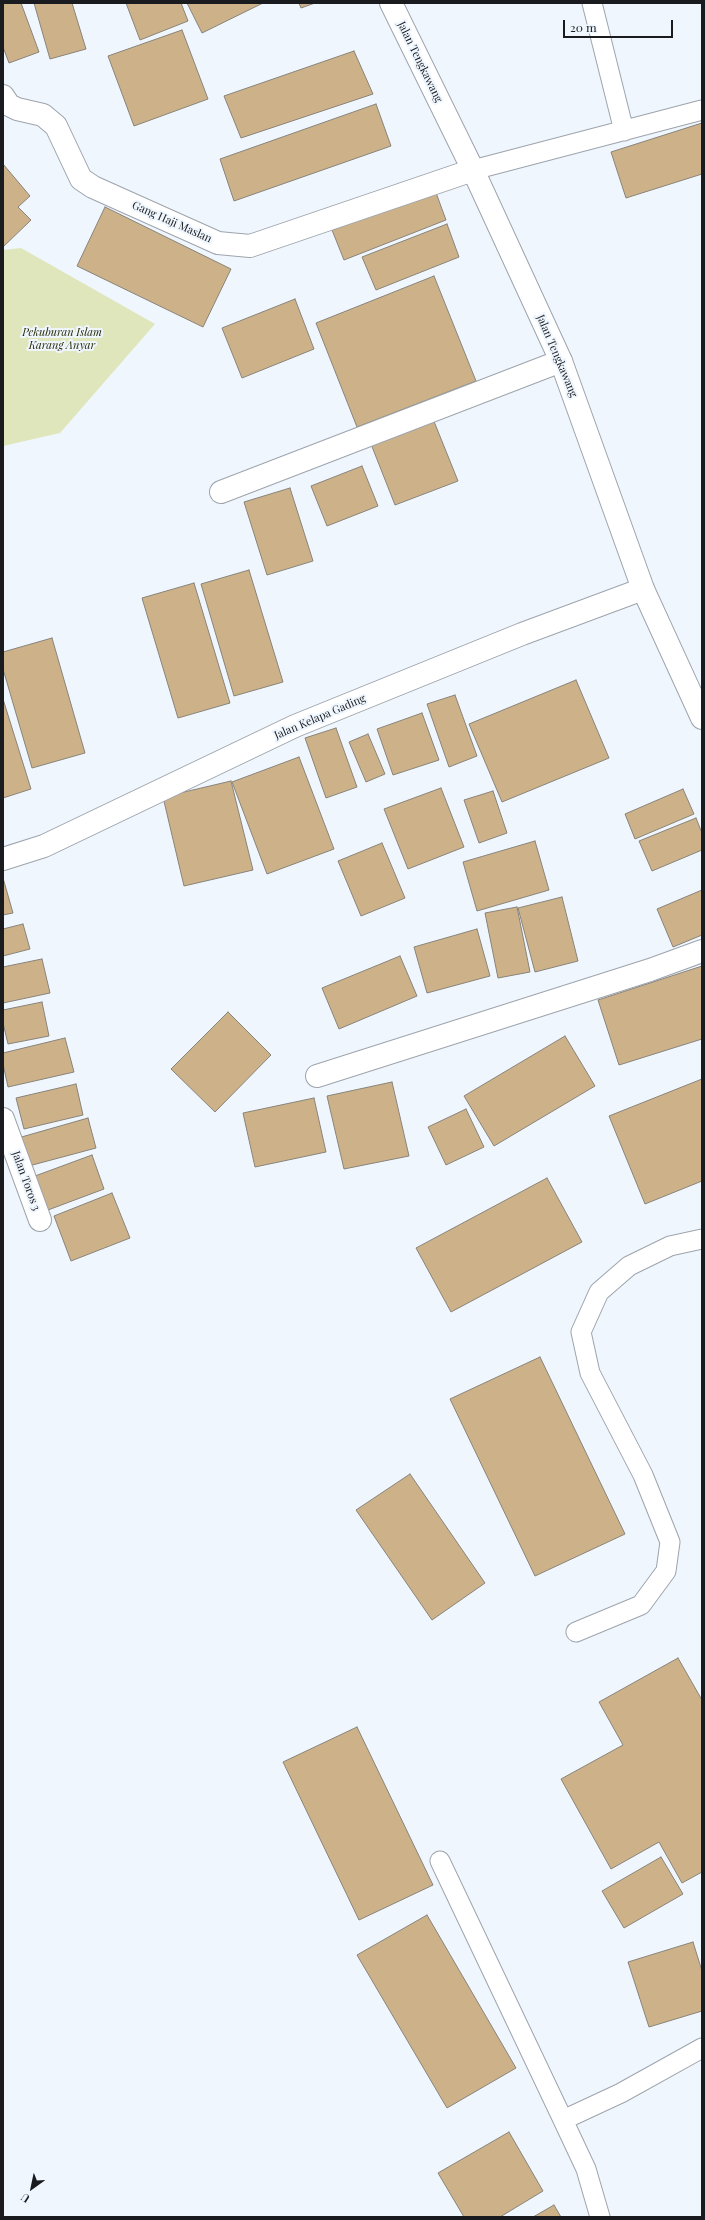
<!DOCTYPE html>
<style>
body{margin:0}
#map{position:relative;width:705px;height:2220px;overflow:hidden;background:#eff6fe;font-family:"Playfair Display",serif}
canvas{display:block}
.frame{position:absolute;inset:0;border:4px solid #191b1e;pointer-events:none}
.north{position:absolute;left:12px;top:2168px;width:40px;height:40px;-webkit-text-stroke:3px #eff6fe;paint-order:stroke;rotate:213deg;font-size:11px;font-weight:700;line-height:16px;text-align:center;color:#191b1e}
.north::after{content:'';display:block;margin:auto;width:14px;height:18px;background:#191b1e;clip-path:polygon(50% 0,100% 100%,50% 72%,0 100%)}
.scale{position:absolute;left:563px;top:20px;width:110px;height:18px;box-sizing:border-box;border:2px solid #191b1e;border-top:0;padding-left:5px;font-size:12px;line-height:14px;white-space:nowrap;color:#191b1e;-webkit-text-stroke:3px #eff6fe;paint-order:stroke}
</style>
<div id="map">
<canvas width="705" height="2220"></canvas>
<div class="frame"></div>
<div class="north">U</div>
<div class="scale">20 m</div>
</div>
<script>
const g = document.querySelector('canvas').getContext('2d');
g.lineJoin = 'round';
function fill(path, color) { g.fillStyle = color; g.fill(path, 'evenodd'); }
const shape = rows => new Path2D(rows.map(r => 'M' + r).join(''));
function strokePath(path, color, width, dash) { g.strokeStyle = color; g.lineWidth = width; g.lineCap = dash ? 'butt' : 'round'; g.setLineDash(dash || []); g.stroke(path); }
function label(font, color, halo, rows, align = 'center') {
  g.font = font + ' "Playfair Display",serif'; g.lineWidth = 4; g.setLineDash([]); g.textBaseline = 'middle'; g.strokeStyle = halo; g.fillStyle = color; for (const [text, x, y, turn = 0] of rows) {
    g.save(); g.translate(x, y); g.rotate((+turn || 0) * Math.PI / 180); g.textAlign = isNaN(turn) ? turn : align; if (halo) g.strokeText(text, 0, 0); g.fillText(text, 0, 0); g.restore();
  }
}
const green = shape([
 [21,248,155,324,60,433,3,446,3,250]
]);
const building = shape([
 [3,3,21,3,39,52,9,63,3,47,3,3],
 [34,3,72,3,86,49,50,59,34,3],
 [126,3,181,3,188,21,140,40,126,3],
 [187,3,263,3,202,33,187,3],
 [299,3,315,3,301,8,299,3],
 [182,30,208,99,134,126,108,56,182,30],
 [354,51,373,94,241,138,224,96,354,51],
 [376,104,391,146,234,201,220,159,376,104],
 [702,123,702,174,626,198,611,152,702,123],
 [3,164,30,196,18,207,31,220,3,247,3,164],
 [435,190,446,220,344,260,332,230,435,190],
 [105,207,231,269,203,327,77,266,105,207],
 [447,224,459,257,376,290,362,257,447,224],
 [434,276,476,381,357,427,316,323,434,276],
 [295,299,314,349,242,378,222,328,295,299],
 [431,414,458,481,395,505,369,439,431,414],
 [362,466,378,506,327,526,311,486,362,466],
 [290,488,313,561,267,575,244,502,290,488],
 [249,570,283,682,234,696,201,584,249,570],
 [194,583,230,703,178,718,142,598,194,583],
 [52,638,85,753,32,768,3,669,3,652,52,638],
 [576,680,609,758,502,802,469,724,576,680],
 [455,695,477,756,449,767,427,704,455,695],
 [3,699,31,789,3,798,3,699],
 [422,713,439,760,393,775,377,729,422,713],
 [336,728,357,787,326,798,305,738,336,728],
 [368,734,385,774,366,782,349,742,368,734],
 [299,757,334,849,267,874,232,782,299,757],
 [231,781,253,870,184,886,163,797,231,781],
 [441,788,464,847,408,869,384,809,441,788],
 [683,789,694,814,635,839,625,814,683,789],
 [493,791,507,833,479,843,464,800,493,791],
 [696,818,702,833,702,850,652,871,639,841,696,818],
 [535,841,549,890,477,911,463,862,535,841],
 [382,843,405,898,361,916,338,861,382,843],
 [3,878,13,913,3,915,3,878],
 [702,890,702,935,673,947,657,909,702,890],
 [562,897,578,961,535,972,518,908,562,897],
 [517,907,530,972,498,978,485,913,517,907],
 [23,924,30,949,3,956,3,929,23,924],
 [477,929,490,976,427,993,414,947,477,929],
 [400,956,417,996,339,1029,322,988,400,956],
 [42,959,50,993,3,1003,3,967,42,959],
 [702,966,702,1039,619,1065,598,1000,702,966],
 [42,1002,49,1036,8,1044,3,1023,3,1010,42,1002],
 [228,1012,271,1055,215,1112,171,1069,228,1012],
 [565,1036,595,1086,494,1146,464,1096,565,1036],
 [65,1038,74,1072,8,1087,3,1064,3,1053,65,1038],
 [702,1079,702,1181,645,1204,609,1116,702,1079],
 [392,1082,409,1156,344,1169,327,1096,392,1082],
 [76,1084,83,1115,24,1129,16,1098,76,1084],
 [314,1098,326,1152,255,1167,243,1113,314,1098],
 [466,1109,484,1147,446,1165,428,1127,466,1109],
 [88,1118,96,1148,25,1167,18,1138,88,1118],
 [92,1155,104,1189,48,1210,35,1176,92,1155],
 [547,1178,582,1242,451,1312,416,1248,547,1178],
 [112,1193,130,1238,71,1261,54,1216,112,1193],
 [540,1357,625,1534,535,1576,450,1399,540,1357],
 [410,1474,485,1583,432,1620,356,1510,410,1474],
 [678,1658,702,1700,702,1872,682,1883,659,1842,611,1869,561,1779,623,1745,599,1702,678,1658],
 [357,1727,433,1885,359,1920,283,1762,357,1727],
 [661,1857,683,1894,624,1928,602,1891,661,1857],
 [427,1915,516,2068,447,2108,357,1955,427,1915],
 [693,1942,702,1971,702,2011,649,2027,628,1962,693,1942],
 [509,2132,543,2191,500,2217,464,2217,438,2173,509,2132],
 [554,2205,561,2217,533,2217,554,2205]
]);
const lane = shape([
 [592,3,624,131],
 [473,170,702,110],
 [576,1632,641,1605,666,1571,670,1542,643,1475,590,1373,581,1332,599,1292,629,1266,670,1246,702,1239],
 [440,1861,563,2120],
 [600,2217,586,2169,563,2120,621,2093,702,2048]
]);
const street = shape([
 [3,96,9,105,17,109,43,115,56,126,81,179,93,187,218,243,250,246,473,170],
 [221,492,561,361],
 [3,859,44,846,295,726,522,634,643,589],
 [317,1076,650,970,702,951],
 [3,1119,40,1220]
]);
const secondary = shape([
 [391,3,473,170,561,361,643,589,702,718]
]);
const streetNames = [
 ["Jalan Tengkawang",420,62,64],
 ["Gang Haji Maslan",172,222,24],
 ["Jalan Tengkawang",557,356,67],
 ["Jalan Kelapa Gading",320,717,-23],
 ["Jalan Toros 3",26,1181,70]
];
const parkNames = [
 ["Pekuburan Islam",62,333],
 ["Karang Anyar",62,346]
];
fill(green, '#dfe6bb');
fill(building, '#cdb289');
strokePath(building, '#88837a', 1);
strokePath(lane, '#9ea4ac', 21);
strokePath(street, '#9ea4ac', 24);
strokePath(secondary, '#9ea4ac', 24);
strokePath(lane, '#fff', 19);
strokePath(street, '#fff', 22);
strokePath(secondary, '#fff', 22);
label('11px', '#191b1e', '#eff6fe', streetNames);
label('italic 11px', '#292d08', '#eff6fe', parkNames);
</script>
